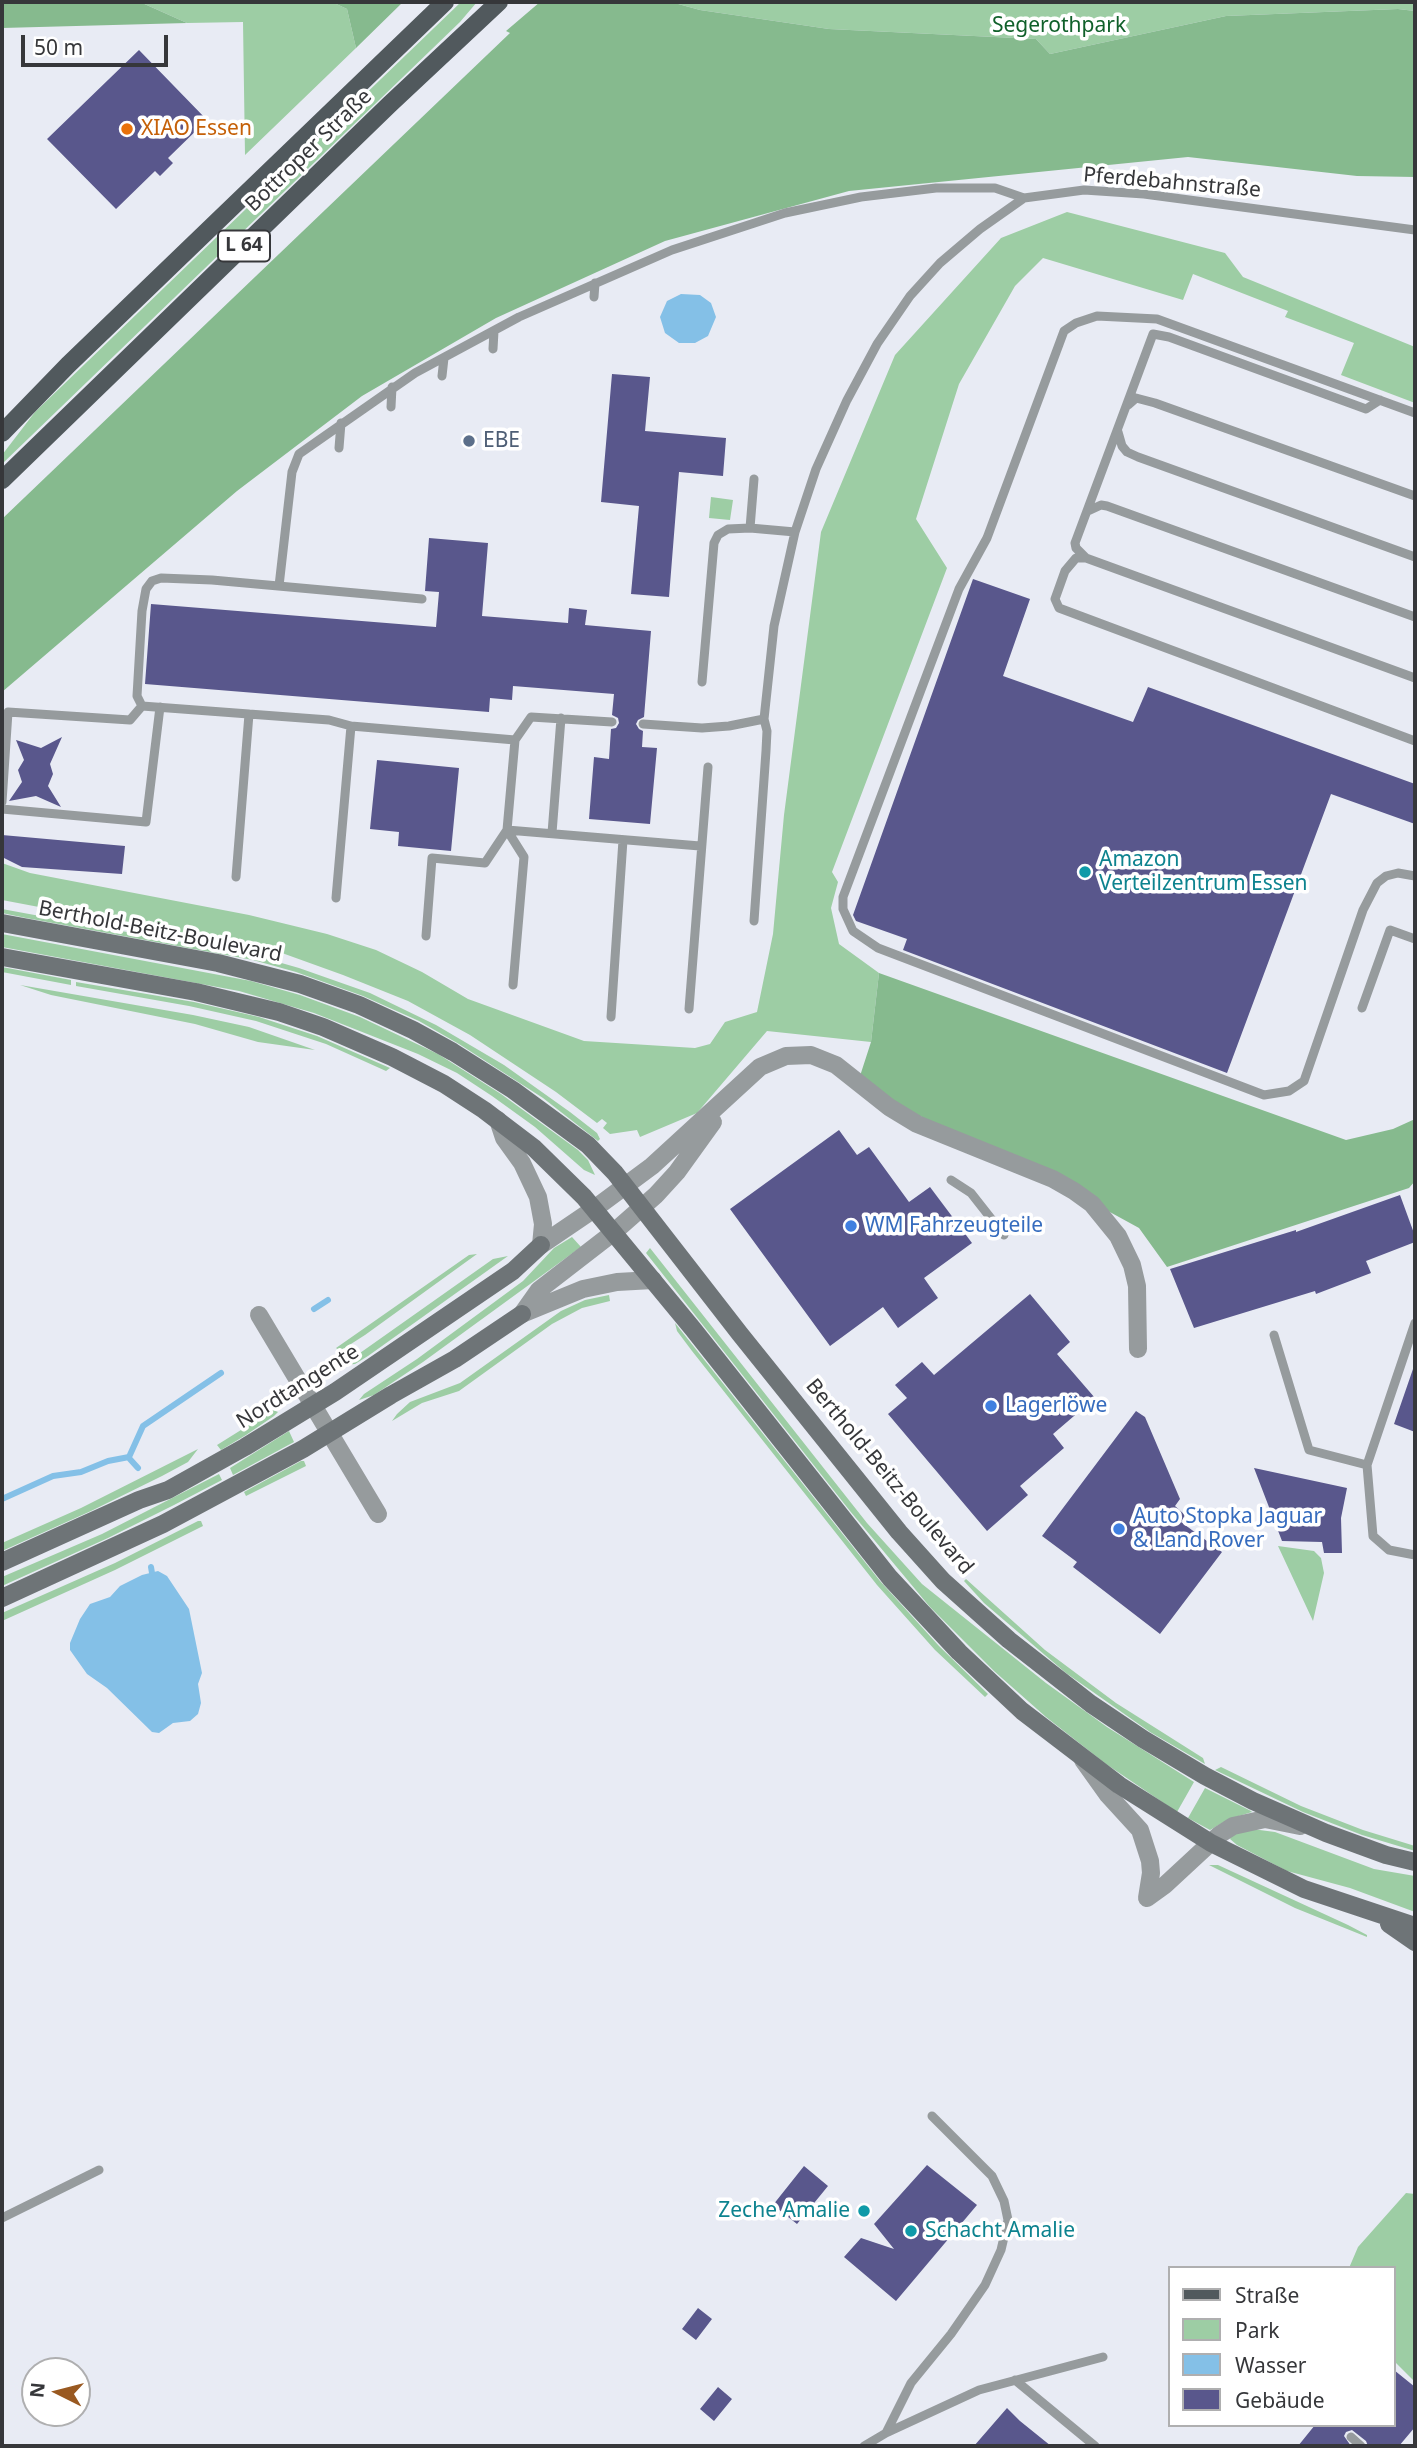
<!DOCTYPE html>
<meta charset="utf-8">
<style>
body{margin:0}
#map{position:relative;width:1417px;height:2448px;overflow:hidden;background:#e8ebf4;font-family:"Noto Sans",sans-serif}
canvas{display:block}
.frame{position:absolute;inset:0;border:4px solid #36373a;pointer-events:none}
.legend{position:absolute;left:1168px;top:2266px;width:228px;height:161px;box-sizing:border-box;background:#fff;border:2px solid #afafb0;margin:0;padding:9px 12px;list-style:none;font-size:21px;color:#36373a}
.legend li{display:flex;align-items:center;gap:14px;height:35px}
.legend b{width:35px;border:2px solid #afafb0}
.north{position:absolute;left:21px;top:2357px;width:70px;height:70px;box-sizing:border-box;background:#fff;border:2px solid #afafb0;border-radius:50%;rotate:276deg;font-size:19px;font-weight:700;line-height:28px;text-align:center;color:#36373a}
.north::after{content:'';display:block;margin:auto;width:24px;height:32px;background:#995921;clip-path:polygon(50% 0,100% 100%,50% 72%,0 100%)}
.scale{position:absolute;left:21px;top:35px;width:147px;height:32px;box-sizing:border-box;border:4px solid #36373a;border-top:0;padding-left:9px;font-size:21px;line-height:24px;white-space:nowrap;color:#36373a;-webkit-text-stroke:5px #fff;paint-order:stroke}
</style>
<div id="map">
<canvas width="1417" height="2448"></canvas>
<div class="frame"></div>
<ul class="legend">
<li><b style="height:9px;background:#51595d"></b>Straße</li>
<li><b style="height:19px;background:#9dcda4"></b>Park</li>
<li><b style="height:19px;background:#84c0e7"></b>Wasser</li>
<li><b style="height:19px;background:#59578c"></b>Gebäude</li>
</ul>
<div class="north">N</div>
<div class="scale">50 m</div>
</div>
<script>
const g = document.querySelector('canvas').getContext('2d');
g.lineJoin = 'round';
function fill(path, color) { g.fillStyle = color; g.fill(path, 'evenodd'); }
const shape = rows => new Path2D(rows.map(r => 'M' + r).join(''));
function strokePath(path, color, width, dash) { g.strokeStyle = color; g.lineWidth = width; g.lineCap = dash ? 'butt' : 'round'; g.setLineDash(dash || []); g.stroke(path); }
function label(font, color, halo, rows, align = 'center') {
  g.font = font + ' "Noto Sans",sans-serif'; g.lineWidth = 7; g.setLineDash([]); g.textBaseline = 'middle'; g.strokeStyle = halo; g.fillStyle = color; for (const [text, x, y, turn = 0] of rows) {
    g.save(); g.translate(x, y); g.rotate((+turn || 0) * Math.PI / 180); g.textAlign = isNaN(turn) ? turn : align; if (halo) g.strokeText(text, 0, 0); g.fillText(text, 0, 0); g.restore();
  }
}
const green = shape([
 [140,2,332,2,347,9,356,48,245,155,243,22,187,23],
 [461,2,477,2,460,22,2,464,2,455,35,412],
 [671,2,1415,2,1415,11,1398,9,1226,16,1050,54,1036,39,829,29,700,10],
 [1067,212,1225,253,1243,277,1415,347,1415,403,1341,375,1354,343,1285,317,1288,311,1193,274,1183,300,1043,258,1015,286,959,384,916,519,947,568,832,872,838,882,831,908,839,944,879,973,871,1042,767,1031,697,1113,640,1137,637,1130,610,1134,603,1128,607,1123,602,1119,597,1123,556,1092,470,1035,408,1001,343,975,282,953,2,900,2,863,30,873,249,915,327,934,376,950,422,972,468,999,584,1041,695,1048,710,1044,725,1022,757,1012,773,934,784,815,821,532,895,355,1001,238],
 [711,497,733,500,730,520,709,518],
 [2,909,257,956,299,968,370,993,436,1025,504,1065,570,1112,597,1133,600,1139,598,1141,543,1098,459,1044,419,1021,363,996,296,972,253,960,26,918,2,913],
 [2,934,251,981,300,995,360,1017,438,1054,501,1094,578,1150,588,1160,595,1175,584,1170,535,1127,492,1096,457,1073,418,1054,314,1013,239,991,2,947],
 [2,967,71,980,71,985,2,972],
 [76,982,194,1002,259,1017,317,1036,390,1068,386,1071,326,1044,256,1021,189,1006,76,986],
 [20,985,193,1015,249,1027,315,1050,258,1042,195,1024,51,995],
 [572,1237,581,1247,423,1362,374,1395,359,1400,364,1394,417,1359,523,1281,554,1248],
 [650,1248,867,1523,922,1584,1046,1683,1107,1727,1194,1782,1177,1812,1106,1764,1046,1717,994,1671,930,1607,850,1511,646,1253],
 [477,1254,365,1335,340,1351,336,1348,469,1255],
 [508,1256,368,1356,355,1364,343,1365,493,1259],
 [609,1295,610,1301,582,1308,552,1324,459,1391,422,1403,392,1421,397,1414,410,1402,460,1383,561,1311,585,1300],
 [675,1323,880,1581,939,1646,988,1694,985,1697,935,1650,877,1585,692,1351,677,1331],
 [273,1410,278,1412,274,1416,246,1435,221,1450,217,1445],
 [289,1431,294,1442,233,1475,230,1468],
 [198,1449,188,1462,162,1476,91,1511,2,1551,2,1543,81,1508],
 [301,1461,304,1461,306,1466,246,1496,244,1492],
 [219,1474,222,1480,174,1505,108,1538,2,1586,2,1577,102,1534],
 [198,1521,201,1521,203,1526,115,1570,2,1621,2,1613,115,1563],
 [1278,1546,1314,1551,1321,1558,1324,1573,1313,1621],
 [966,1579,1045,1650,1116,1703,1203,1758,1205,1764,1150,1732,1066,1673,984,1603,964,1581],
 [1221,1767,1301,1806,1363,1830,1415,1846,1415,1851,1362,1835,1303,1812,1215,1770],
 [1205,1788,1251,1811,1252,1812,1229,1819,1210,1830,1188,1818],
 [1252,1829,1275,1832,1374,1869,1415,1876,1415,1912,1350,1888,1287,1871,1237,1845,1230,1839,1232,1835],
 [1209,1865,1218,1865,1348,1925,1367,1935,1367,1937,1295,1908],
 [1406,2193,1415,2194,1415,2382,1394,2361,1394,2268,1349,2268,1358,2247]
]);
const forest = shape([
 [2,2,140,2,187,23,2,28],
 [332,2,403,2,356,48,347,9],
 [540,2,671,2,700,10,829,29,1036,39,1050,54,1226,16,1398,9,1415,11,1415,177,1357,176,1188,157,849,191,665,241,496,318,362,396,237,491,2,692,2,519,510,33,506,31],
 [879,973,1346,1140,1393,1129,1415,1119,1415,1181,1409,1188,1167,1267,1139,1228,1004,1154,904,1109,860,1076,871,1042]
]);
const water = shape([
 [681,294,700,295,711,303,716,317,708,336,695,343,679,343,665,333,660,317,667,301],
 [158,1571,167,1576,189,1609,202,1673,198,1684,201,1703,198,1714,190,1721,173,1723,159,1733,152,1732,107,1688,87,1674,70,1650,70,1643,80,1619,90,1604,110,1597,120,1586,142,1575]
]);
const stream = shape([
 [314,1309,328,1300],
 [128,1457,138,1468],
 [2,1499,53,1476,81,1472,108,1461,129,1457,143,1426,221,1373],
 [151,1567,152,1573]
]);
const building = shape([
 [139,50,207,120,168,158,173,163,160,176,155,171,116,209,47,139],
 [612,374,650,377,645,431,726,438,723,476,679,472,669,597,631,594,639,506,601,502],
 [429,538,488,543,482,616,568,623,569,608,587,610,585,625,651,631,644,717,638,720,636,724,639,729,643,731,642,747,657,748,650,824,589,819,594,757,609,759,611,729,616,728,619,723,618,718,612,715,614,694,513,686,512,700,490,698,489,712,145,684,151,604,436,627,439,592,425,591],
 [973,579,1030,599,1003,676,1133,722,1148,687,1415,784,1415,824,1331,794,1227,1073,903,950,907,939,856,921,853,915],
 [62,737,50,764,53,774,48,786,61,807,36,796,9,801,22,782,18,770,24,760,16,740,41,748],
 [377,760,459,768,451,851,398,846,399,832,370,829],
 [2,835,125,846,122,874,22,867,2,857],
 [839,1130,857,1155,869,1147,909,1202,930,1187,972,1243,924,1278,938,1298,898,1328,883,1307,830,1346,730,1209],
 [1400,1195,1415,1236,1415,1242,1366,1261,1371,1273,1316,1294,1315,1291,1194,1328,1170,1269,1296,1230,1296,1232],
 [1030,1294,1070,1342,1057,1354,1095,1398,1053,1434,1064,1448,1020,1486,1028,1495,987,1531,888,1414,907,1398,895,1385,922,1362,934,1375],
 [1413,1369,1415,1369,1415,1432,1394,1424],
 [1136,1411,1145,1417,1180,1499,1175,1506,1185,1515,1181,1522,1222,1552,1160,1634,1073,1567,1077,1562,1042,1536],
 [1254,1468,1347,1488,1341,1518,1342,1553,1324,1553,1322,1542,1282,1541],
 [927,2165,977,2205,896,2301,844,2257,861,2238,894,2249,874,2224],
 [804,2166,828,2186,797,2224,773,2205],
 [698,2308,712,2319,696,2340,682,2329],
 [1394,2370,1415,2387,1415,2427,1399,2446,1368,2446,1366,2441,1352,2430,1346,2432,1344,2436,1351,2446,1298,2446,1315,2425,1394,2425],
 [718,2387,732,2399,714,2421,700,2409],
 [1007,2408,1020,2421,1051,2446,974,2446]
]);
const lane = shape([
 [594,297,595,283],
 [493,349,494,331],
 [442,376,444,358],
 [1380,400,1366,409,1169,337,1153,334,1075,543,1076,548,1086,558,1415,678],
 [1128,405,1136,398,1155,403,1415,496],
 [391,407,392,387],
 [1415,413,1157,319,1097,316,1076,323,1064,331,987,538,959,589,843,897,843,909,853,931,878,948,1264,1095,1289,1091,1304,1081,1363,910,1377,883,1386,876,1398,873,1415,876],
 [1118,432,1122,446,1127,452,1138,457,1415,557],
 [339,448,341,423],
 [1088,511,1101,505,1107,506,1415,617],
 [750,528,754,479],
 [1085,558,1076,558,1065,571,1055,599,1059,608,1415,741],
 [279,586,292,472,299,454,415,373,519,317,672,250,785,213,861,197,936,188,995,188,1024,198],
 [422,599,212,580,161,578,152,581,146,589,142,611,137,696,142,706,329,720,351,726,515,740],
 [702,682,714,543,718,535,728,529,750,528,795,532],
 [612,722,531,717,515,740,507,830,700,846],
 [643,724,702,728,729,726,764,719],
 [2,802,8,712,130,720,142,706],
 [2,809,146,822,160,707],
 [552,833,561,718],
 [236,877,249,714],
 [336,898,351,726],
 [754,921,766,751,767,731,764,719,774,626,795,532,816,469,847,400,877,344,910,296,940,263,980,229,1024,198,1084,190,1144,194,1415,230],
 [426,936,432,858,485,863,507,830,524,857,513,985],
 [1362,1008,1390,930,1415,939],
 [689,1009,708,767],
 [611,1017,623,840],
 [951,1180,971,1193,1004,1235],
 [1415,1323,1367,1465,1373,1536,1389,1550,1415,1555],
 [1274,1335,1309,1450,1367,1465],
 [2,2218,99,2170],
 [1015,2380,1095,2446],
 [886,2433,911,2383,951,2334,985,2285,1001,2250,1008,2220,1004,2201,992,2176,932,2116],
 [1351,2437,1361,2446],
 [864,2446,886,2433,979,2390,1103,2357]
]);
const street = shape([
 [498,1120,504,1138,522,1163,538,1197,543,1224,541,1245],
 [541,1245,594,1209,652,1166,760,1067,786,1056,811,1055,836,1065,889,1107,917,1124,1053,1179,1074,1191,1092,1204,1118,1236,1132,1265,1137,1286,1138,1349],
 [522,1314,539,1290,614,1232,656,1195,677,1172,713,1122],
 [522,1314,583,1289,617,1282,653,1280],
 [259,1315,378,1514],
 [1083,1760,1108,1795,1140,1830,1150,1861,1151,1873,1147,1898],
 [1147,1898,1165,1885,1219,1835,1233,1826,1265,1819,1300,1826]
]);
const secondary = shape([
 [2,923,218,963,300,984,359,1005,413,1030,453,1052,513,1090,588,1145,615,1173,740,1334,899,1532,943,1581,1009,1640,1091,1704,1143,1739,1205,1776,1253,1801,1326,1833,1386,1855,1415,1862],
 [2,957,196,992,279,1012,323,1027,392,1057,444,1084,484,1110,534,1148,584,1197,693,1329,890,1578,959,1652,1022,1711,1119,1785,1211,1843,1304,1889,1415,1926],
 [2,1562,139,1500,168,1490,245,1447,335,1392,513,1271,541,1245],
 [2,1598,163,1524,303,1449,391,1395,455,1359,522,1314],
 [1389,1924,1415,1942]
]);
const primary = shape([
 [2,433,68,365,445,2],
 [2,480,390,104,499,2]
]);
const markers = [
 [127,129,7,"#e8710a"],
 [469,441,7,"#5c6f8a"],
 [1085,872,7,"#0f9aa8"],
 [851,1226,7,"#3f7fe0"],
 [991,1406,7,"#3f7fe0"],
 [1119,1529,7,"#3f7fe0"],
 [864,2211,7,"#0f9aa8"],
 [911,2231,7,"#0f9aa8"]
];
const shields = [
 [244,246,52]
];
const shieldNames = [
 ["L 64",244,246]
];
const parkNames = [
 ["Segerothpark",1059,26]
];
const foodNames = [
 ["XIAO Essen",141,129]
];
const streetNames = [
 ["Bottroper Straße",309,151,-44],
 ["Pferdebahnstraße",1172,183,5],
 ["Berthold-Beitz-Boulevard",160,932,11],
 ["Nordtangente",298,1387,-32],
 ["Berthold-Beitz-Boulevard",889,1477,50]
];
const serviceNames = [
 ["EBE",483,441]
];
const cultureNames = [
 ["Amazon",1099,860],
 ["Verteilzentrum Essen",1099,884],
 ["Zeche Amalie",850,2211,"right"],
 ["Schacht Amalie",925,2231]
];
const shopNames = [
 ["WM Fahrzeugteile",865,1226],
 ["Lagerlöwe",1005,1406],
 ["Auto Stopka Jaguar",1133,1517],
 ["& Land Rover",1133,1541]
];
fill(green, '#9dcda4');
fill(forest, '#86ba8e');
fill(water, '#84c0e7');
strokePath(stream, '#84c0e7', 6);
fill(building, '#59578c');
strokePath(lane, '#969b9d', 9);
strokePath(street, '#969b9d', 18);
strokePath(secondary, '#6e7477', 18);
strokePath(primary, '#51595d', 18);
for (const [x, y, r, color] of markers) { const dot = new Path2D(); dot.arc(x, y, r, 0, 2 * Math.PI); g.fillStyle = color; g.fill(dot); strokePath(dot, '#fff', 2.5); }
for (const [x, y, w] of shields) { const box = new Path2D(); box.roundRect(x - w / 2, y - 15.5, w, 31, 5); g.fillStyle = '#fff'; g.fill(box); strokePath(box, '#36373a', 2); }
label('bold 19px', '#36373a', null, shieldNames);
label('21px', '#10602a', '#fff', parkNames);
label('21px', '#c56008', '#fff', foodNames, 'left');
label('21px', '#36373a', '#fff', streetNames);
label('21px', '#4e5e75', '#fff', serviceNames, 'left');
label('21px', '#0d838f', '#fff', cultureNames, 'left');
label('21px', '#366cbe', '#fff', shopNames, 'left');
</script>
